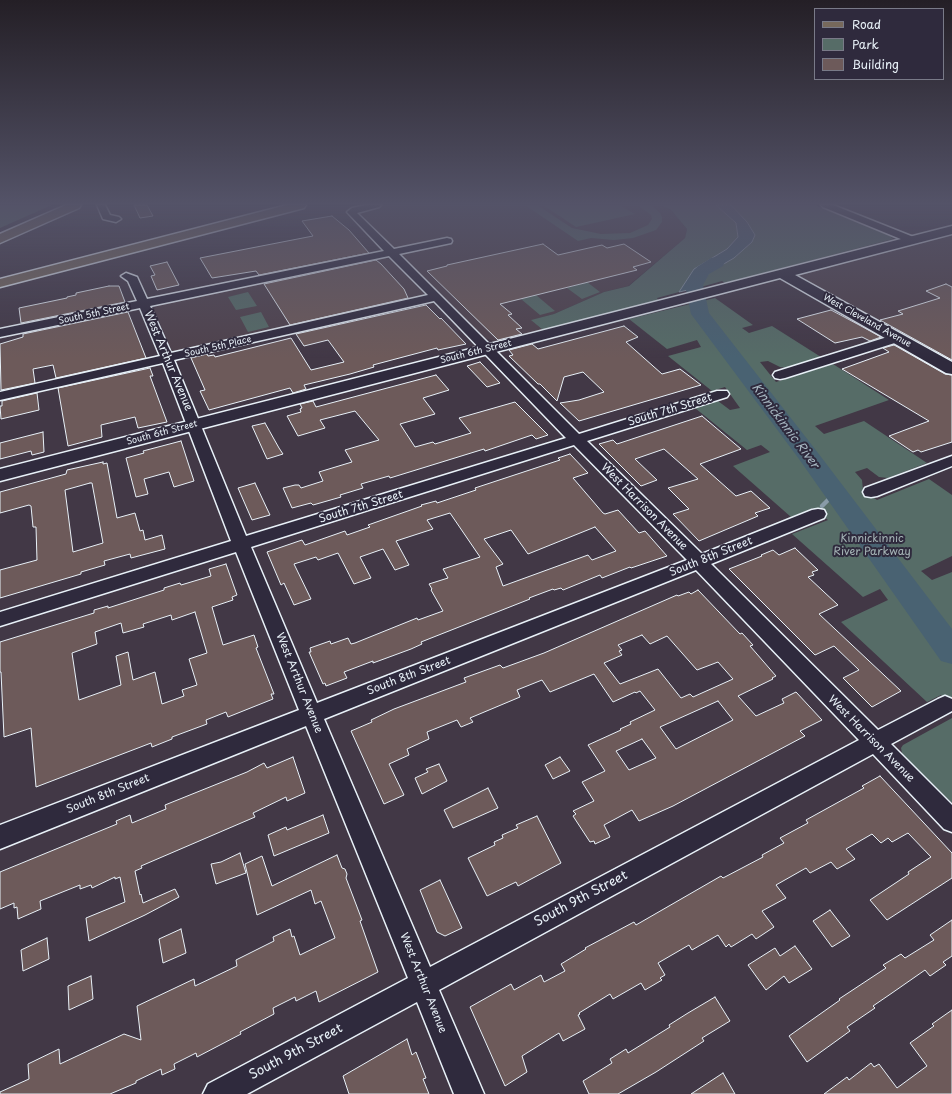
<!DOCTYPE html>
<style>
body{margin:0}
#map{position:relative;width:952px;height:1094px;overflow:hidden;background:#423846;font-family:"Playpen Sans",sans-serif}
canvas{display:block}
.legend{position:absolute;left:814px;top:8px;width:130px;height:72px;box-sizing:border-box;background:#2f2a3d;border:1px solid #797a88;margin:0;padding:5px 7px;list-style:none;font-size:12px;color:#e8f1f8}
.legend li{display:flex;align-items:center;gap:8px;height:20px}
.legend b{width:20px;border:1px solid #797a88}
</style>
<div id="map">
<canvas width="952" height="1094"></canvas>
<ul class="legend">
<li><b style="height:5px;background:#77695c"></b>Road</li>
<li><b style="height:11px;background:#566c67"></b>Park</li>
<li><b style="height:11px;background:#6d5a5a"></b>Building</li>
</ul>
</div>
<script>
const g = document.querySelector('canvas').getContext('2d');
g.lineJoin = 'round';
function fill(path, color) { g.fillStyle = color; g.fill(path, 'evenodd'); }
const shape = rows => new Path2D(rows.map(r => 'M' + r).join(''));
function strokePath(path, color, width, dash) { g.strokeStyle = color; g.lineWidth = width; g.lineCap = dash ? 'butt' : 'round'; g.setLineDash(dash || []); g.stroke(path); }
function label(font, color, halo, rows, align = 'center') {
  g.font = font + ' "Playpen Sans",sans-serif'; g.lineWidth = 4; g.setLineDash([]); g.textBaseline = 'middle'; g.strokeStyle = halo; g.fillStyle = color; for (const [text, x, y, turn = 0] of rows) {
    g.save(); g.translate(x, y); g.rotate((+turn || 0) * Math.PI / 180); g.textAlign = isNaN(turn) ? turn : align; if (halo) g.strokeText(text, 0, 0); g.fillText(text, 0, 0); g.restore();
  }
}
const built = shape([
 [367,205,660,205,671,210,687,229,685,238,628,286,604,292,554,314,532,320,543,330,495,341,485,338,353,209],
 [952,234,952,364,797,277,799,274],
 [384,258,392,260,425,295,177,352,172,351,154,309,158,305]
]);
const green = shape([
 [0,205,52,205,0,228],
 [525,205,537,205,572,228,601,234,630,233,648,225,652,219,651,215,638,205,652,206,660,213,662,217,662,222,656,230,633,238,614,240,591,238,578,241],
 [543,205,619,205,635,214,576,227],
 [660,205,716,205,736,223,738,237,727,249,694,269,679,292,657,298,658,300,543,330,531,320,554,314,604,292,629,286,685,238,687,229,671,210],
 [731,205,815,205,890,236,893,239,725,283,722,281,701,287,702,281,710,272,734,258,752,242,755,235,747,222],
 [587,282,600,292,582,299,567,288],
 [248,292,257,306,236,310,228,297],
 [536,295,555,311,540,315,521,299],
 [715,298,753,325,742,328,749,333,772,326,821,357,787,368,780,367,768,361,760,362,776,382,833,364,889,400,815,426,824,434,864,421,927,463,888,478,879,477,867,468,855,472,862,480,863,490,877,500,929,479,952,495,952,556,921,571,932,580,952,572,952,706,941,695,927,702,841,622,888,600,880,589,863,597,792,534,828,520,813,508,791,517,733,466,770,452,761,445,747,450,695,408,718,401,730,410,740,408,725,387,712,391,668,356,701,347,697,340,667,349,629,319],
 [261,312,269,327,248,332,240,317],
 [952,718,952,803,906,758,902,753,901,748,903,745]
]);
const water = shape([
 [716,205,731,205,747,222,755,235,752,242,734,258,710,272,702,281,701,287,679,292,694,269,727,249,738,237,736,223,716,205]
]);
const stream = shape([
 [822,506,835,493]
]);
const river = shape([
 [717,257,723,258,725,262,723,266,709,274,703,285,709,313,815,449,952,629,952,664,941,661,799,459,691,314,685,285,697,267,711,258,717,257]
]);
const building = shape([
 [134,205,147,205,153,216,140,218,134,205],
 [332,216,349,230,369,253,259,275,256,271,212,278,200,258,313,236,302,221,332,216],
 [543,244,558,255,602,245,607,248,624,244,651,262,633,267,637,270,500,304,512,314,508,315,522,328,516,329,522,334,498,340,427,271,447,266,447,265,543,244],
 [376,260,381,264,404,289,408,298,290,325,264,284,376,260],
 [167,262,179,285,157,290,151,276,155,275,150,266,167,262],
 [946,284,952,287,952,360,880,320,903,314,898,311,940,298,926,291,946,284],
 [109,286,119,286,125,302,21,323,19,308,67,298,67,297,76,295,76,293,109,286],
 [426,305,440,319,441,318,466,344,438,350,437,348,373,365,374,367,350,374,304,385,306,389,293,393,290,388,209,410,200,391,205,390,191,358,207,354,208,356,214,355,215,357,291,338,311,370,344,362,328,340,304,346,296,334,426,305],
 [831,310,861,326,881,337,870,341,862,337,835,343,797,319,831,310],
 [128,312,146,358,56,378,53,365,33,369,35,383,1,390,0,344,23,337,23,334,128,312],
 [624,326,638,337,626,342,662,374,680,369,701,385,579,421,560,403,579,400,604,392,583,372,564,377,557,401,540,384,538,384,509,356,513,355,509,350,532,344,538,349,624,326],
 [894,345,945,374,952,375,952,442,921,452,918,450,913,452,889,436,929,421,842,369,889,352,883,348,894,345],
 [480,362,500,383,487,387,467,366,480,362],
 [150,368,153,376,150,376,167,422,138,428,135,417,101,425,102,437,68,446,58,388,150,368],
 [436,375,449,390,423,398,435,414,400,424,415,447,433,442,435,444,471,433,459,418,515,402,548,435,536,439,532,435,485,451,484,449,390,478,389,476,361,484,363,488,340,495,341,497,313,505,311,503,292,508,283,488,295,485,299,485,301,488,323,481,319,472,352,462,345,450,379,440,355,411,320,420,325,428,298,436,287,416,301,412,300,409,302,408,300,404,313,401,316,407,436,375],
 [37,393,39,410,1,419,0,406,2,406,2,401,37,393],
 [702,416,741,449,700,464,736,496,751,491,770,508,755,513,758,516,699,541,673,514,689,509,668,488,698,479,664,449,635,459,657,480,641,486,599,444,613,440,617,444,702,416],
 [265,423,279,448,283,454,267,459,252,426,265,423],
 [43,432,44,452,32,455,31,451,0,459,0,443,43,432],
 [181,441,194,481,174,487,169,472,144,479,148,494,136,497,126,458,144,453,143,451,181,441],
 [570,454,588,473,573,478,603,513,605,514,618,510,639,533,645,531,667,556,631,568,630,567,602,578,600,575,563,590,561,588,554,590,553,589,529,598,530,599,421,642,422,644,411,649,373,663,373,661,344,672,347,678,326,686,325,683,323,684,309,652,311,652,310,648,330,641,331,644,348,638,351,644,355,643,417,618,418,620,443,611,431,590,432,589,429,584,448,578,443,569,480,557,450,513,427,520,433,529,396,541,409,565,395,570,383,549,360,557,371,578,354,584,338,553,318,560,316,557,294,564,311,599,294,605,284,583,281,585,267,552,302,540,305,545,345,531,347,535,370,527,368,525,422,506,421,505,436,501,437,503,476,490,475,488,560,460,558,458,570,454],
 [595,527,616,551,592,560,588,555,503,586,496,567,503,564,484,539,511,530,528,554,595,527],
 [103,462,103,464,107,463,117,518,135,513,140,531,143,530,145,540,162,535,165,549,131,558,130,554,104,561,105,565,81,572,81,574,0,598,0,570,37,560,36,527,33,527,31,506,29,505,0,513,0,492,66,474,67,470,103,462],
 [90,483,92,483,103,543,73,552,65,490,90,483],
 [255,483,270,515,252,520,238,488,255,483],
 [795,548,818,570,812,572,814,575,808,577,838,605,819,614,901,691,872,707,843,678,859,670,834,646,815,655,729,569,762,556,761,555,773,550,779,555,795,548],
 [226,564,237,595,232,597,233,600,212,607,223,645,254,635,258,647,256,648,274,694,271,694,273,699,228,717,226,712,206,720,207,724,172,737,172,739,152,747,151,743,36,787,31,728,4,737,1,672,0,672,0,642,94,613,94,610,108,606,108,608,164,590,164,588,180,583,181,585,211,576,209,569,226,564],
 [195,612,207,653,189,659,197,685,182,690,184,696,162,704,155,672,133,680,128,652,116,656,121,685,79,700,72,653,97,644,95,632,121,623,123,633,144,627,143,624,171,615,172,620,195,612],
 [698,590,740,634,742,633,753,645,750,646,776,676,772,678,773,679,738,696,756,716,784,703,782,699,796,692,822,720,800,731,805,736,673,806,639,821,632,810,604,825,610,837,595,844,594,841,590,842,573,816,576,814,573,811,594,801,582,782,605,771,588,745,621,730,620,729,631,724,630,722,655,710,640,691,636,693,635,692,613,702,594,674,550,692,542,680,517,690,520,697,470,718,473,722,461,727,457,720,427,732,429,739,407,749,409,755,389,764,404,795,384,804,351,731,372,722,371,720,394,709,466,682,464,678,500,665,503,668,544,653,677,595,678,596,689,592,691,594,698,590],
 [642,635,650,644,667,636,697,670,718,662,733,679,693,697,690,694,681,698,658,669,620,684,604,663,622,655,619,651,622,650,618,645,642,635],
 [718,701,733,720,676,749,660,727,718,701],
 [642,739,656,758,629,770,616,751,642,739],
 [293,757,305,793,287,801,286,797,253,813,255,817,141,866,142,868,135,871,140,895,141,894,143,903,175,889,179,897,145,915,89,941,86,918,125,902,120,877,115,879,115,877,92,888,91,885,80,889,80,885,40,901,41,909,18,919,17,907,14,908,14,903,0,909,0,872,117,824,116,821,130,815,132,823,166,809,165,805,247,772,264,763,267,768,293,757],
 [560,757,570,771,553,779,545,765,560,757],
 [439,764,447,781,422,794,415,778,428,772,426,769,439,764],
 [880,776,952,853,952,878,887,920,870,900,909,874,908,872,931,857,908,833,892,842,888,838,881,843,872,834,846,849,855,859,837,869,831,862,810,873,806,868,776,885,786,898,762,911,774,927,756,939,752,934,731,947,729,944,726,947,718,935,692,950,689,945,658,963,665,975,660,978,662,980,645,990,641,983,613,999,610,994,579,1013,580,1014,578,1015,585,1029,563,1041,559,1033,522,1056,527,1072,505,1086,470,1007,511,984,514,990,541,975,544,982,565,971,561,964,586,949,585,948,634,922,636,925,721,876,723,878,763,857,762,855,784,843,780,838,808,823,806,820,864,788,862,786,880,776],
 [488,788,498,808,453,828,444,810,488,788],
 [323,815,329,833,274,856,268,835,286,827,287,830,323,815],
 [537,816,561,863,518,886,516,882,487,896,468,858,495,845,494,842,503,838,502,835,518,828,516,825,537,816],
 [240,853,246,873,216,884,211,864,221,862,240,853],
 [337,855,342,868,345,869,347,874,346,878,362,920,360,921,378,972,319,1002,316,991,296,1001,295,997,273,1008,274,1014,240,1032,241,1034,197,1057,196,1053,174,1064,175,1069,162,1075,161,1069,136,1081,136,1083,110,1094,0,1094,0,1092,29,1079,28,1064,59,1049,60,1064,124,1034,141,1040,137,1006,194,979,195,986,237,966,236,960,274,941,273,937,290,929,292,937,294,936,300,955,335,938,321,901,315,904,311,890,257,915,245,864,262,856,272,886,337,855],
 [440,880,462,928,445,936,437,932,420,890,440,880],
 [830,910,850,936,832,947,813,921,830,910],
 [952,920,952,956,943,962,946,965,930,976,925,970,892,993,873,1006,875,1008,847,1027,850,1031,807,1062,789,1036,840,1000,839,999,886,968,883,965,901,954,905,958,934,940,930,935,952,920],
 [181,929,186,953,163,963,159,939,181,929],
 [47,938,49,959,23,971,21,950,47,938],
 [795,946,812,969,789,983,784,976,766,990,748,965,775,948,780,956,795,946],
 [91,976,93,999,69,1010,68,986,91,976],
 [715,997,730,1021,702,1038,704,1041,656,1072,618,1094,589,1094,583,1081,612,1063,610,1059,626,1049,628,1053,670,1027,669,1025,688,1013,715,997],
 [952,1010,952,1094,824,1094,847,1077,849,1080,871,1063,874,1067,879,1064,897,1088,927,1066,910,1043,934,1026,932,1024,952,1010],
 [407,1039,412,1055,416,1052,426,1078,423,1079,429,1094,349,1094,343,1076,407,1039],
 [723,1073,735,1094,691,1094,723,1073]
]);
const street = shape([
 [97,205,105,205,110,215,119,217,121,219,116,222,103,219,97,205],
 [366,205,381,205,379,207,357,213,394,249,447,238,451,239,452,241,451,243,399,254,579,434,717,391,727,391,729,394,727,397,587,441,702,554,812,510,818,509,824,510,826,514,824,518,711,564,878,730,938,699,945,696,952,699,952,711,891,744,952,805,952,832,944,829,873,754,439,990,484,1094,454,1094,417,1002,247,1094,203,1094,208,1084,408,978,306,726,0,849,0,825,299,710,236,552,0,626,0,612,231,541,163,363,0,400,0,392,160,356,140,308,0,337,0,329,137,301,128,281,121,276,126,273,137,277,147,299,384,251,347,212,352,208,366,205],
 [389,256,428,295,171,353,150,306,389,256],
 [434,301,566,438,246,536,174,360,434,301],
 [574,445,687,560,317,703,251,547,574,445],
 [696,570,859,740,430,967,324,719,696,570],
 [821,205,833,205,916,238,917,240,916,242,908,242,823,207,821,205],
 [897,334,901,335,903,338,901,341,785,378,780,379,775,378,773,375,775,372,897,334],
 [952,456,952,466,877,496,871,497,865,496,863,492,865,488,952,456]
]);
const secondary = shape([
 [952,226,952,234,795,275,952,362,952,374,946,373,780,278,0,481,0,469,952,226]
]);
const primary = shape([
 [66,205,81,205,79,208,0,243,0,234,66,205]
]);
const highway = shape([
 [287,205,306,205,304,208,0,287,0,279,287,205]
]);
const farStreetnames = [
 ["South 5th Street",94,314,-12],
 ["West Cleveland Avenue",867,321,29],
 ["South 5th Place",218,347,-13],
 ["South 6th Street",476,352,-14],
 ["South 6th Street",162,433,-15]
];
const streetNames = [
 ["West Arthur Avenue",168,361,67],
 ["South 7th Street",670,410,-17],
 ["South 7th Street",361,507,-17],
 ["West Harrison Avenue",644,507,45],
 ["South 8th Street",711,557,-22],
 ["South 8th Street",409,676,-21],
 ["West Arthur Avenue",299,683,68],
 ["West Harrison Avenue",871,739,45],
 ["South 8th Street",108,794,-22],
 ["West Arthur Avenue",423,983,68]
];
const parkNames = [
 ["Kinnickinnic",872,539],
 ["River Parkway",872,552]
];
const waterNames = [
 ["Kinnickinnic River",785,426,53]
];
const nearStreetnames = [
 ["South 9th Street",581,899,-28],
 ["South 9th Street",296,1052,-28]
];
fill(built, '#4f424c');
fill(green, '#566c67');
fill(water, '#496272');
strokePath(water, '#899ba8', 1);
strokePath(stream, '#899ba8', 4.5);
fill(river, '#496272');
fill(building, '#6d5a5a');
strokePath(building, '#e8f1f8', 1);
strokePath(street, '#e8f1f8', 3);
strokePath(secondary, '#e8f1f8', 3);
strokePath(primary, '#e8f1f8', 3);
strokePath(highway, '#e8f1f8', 3);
fill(street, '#2f2a3d');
fill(secondary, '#2f2a3d');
fill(primary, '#77695c');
fill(highway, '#77695c');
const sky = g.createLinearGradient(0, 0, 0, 358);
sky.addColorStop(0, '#241f26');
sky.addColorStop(0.57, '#545368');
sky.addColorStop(1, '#54536800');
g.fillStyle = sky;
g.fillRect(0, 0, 952, 358);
label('9px', '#e8f1f8', '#2f2a3d', farStreetnames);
label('11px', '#e8f1f8', '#2f2a3d', streetNames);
label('11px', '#a6b5b7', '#2f2a3d', parkNames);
label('italic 12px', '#a8b8c2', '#2f2a3d', waterNames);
label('13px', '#e8f1f8', '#2f2a3d', nearStreetnames);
</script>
